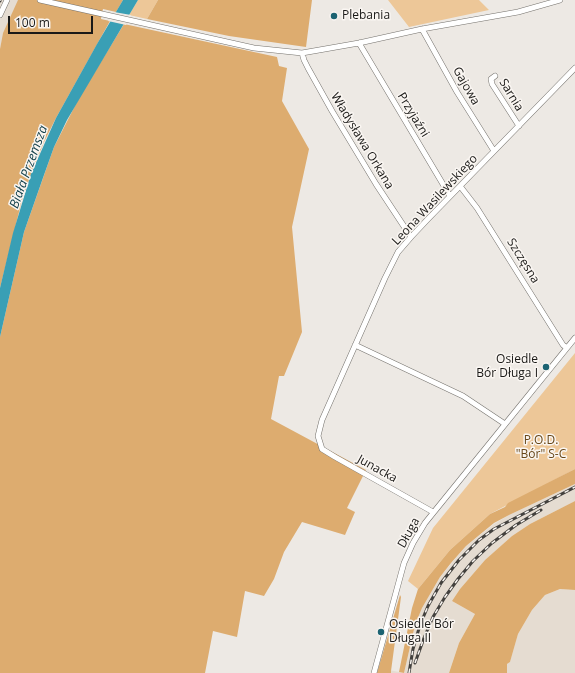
<!DOCTYPE html>
<meta charset="utf-8">
<style>
body{margin:0}
#map{position:relative;width:575px;height:673px;overflow:hidden;background:#ede9e4;font-family:"Open Sans",sans-serif}
canvas{display:block}
.scale{position:absolute;left:8px;top:16px;width:85px;height:18px;box-sizing:border-box;border:2px solid #1a1917;border-top:0;padding-left:5px;font-size:12px;line-height:14px;white-space:nowrap;color:#1a1917;-webkit-text-stroke:3px #faf6f2;paint-order:stroke}
</style>
<div id="map">
<canvas width="575" height="673"></canvas>
<div class="scale">100 m</div>
</div>
<script>
const g = document.querySelector('canvas').getContext('2d');
g.lineJoin = 'round';
function fill(path, color) { g.fillStyle = color; g.fill(path, 'evenodd'); }
const shape = rows => new Path2D(rows.map(r => 'M' + r).join(''));
function strokePath(path, color, width, dash) { g.strokeStyle = color; g.lineWidth = width; g.lineCap = dash ? 'butt' : 'round'; g.setLineDash(dash || []); g.stroke(path); }
function label(font, color, halo, rows, align = 'center') {
  g.font = font + ' "Open Sans",sans-serif'; g.lineWidth = 3; g.setLineDash([]); g.textBaseline = 'middle'; g.strokeStyle = halo; g.fillStyle = color; for (const [text, x, y, turn = 0] of rows) {
    g.save(); g.translate(x, y); g.rotate((+turn || 0) * Math.PI / 180); g.textAlign = isNaN(turn) ? turn : align; if (halo) g.strokeText(text, 0, 0); g.fillText(text, 0, 0); g.restore();
  }
}
const built = shape([
 [0,0,19,0,3,33,0,49],
 [575,484,575,501,530,524,512,536,485,560,460,589,452,601,475,614,459,643,449,673,377,673,379,668,404,673,415,625,422,608,440,577,466,546,494,524,509,515],
 [560,589,575,590,575,673,507,673,507,664,510,662,518,634,532,610,545,595]
]);
const green = shape([
 [138,0,158,0,147,19,129,15],
 [388,0,479,0,489,10,409,27],
 [575,353,575,469,490,514,450,550,418,589,408,581,433,528]
]);
const forest = shape([
 [18,0,123,0,116,12,103,9,101,19,110,21,56,118,44,142,31,174,22,200,0,288,0,49,3,33],
 [158,0,312,0,306,47,229,36,147,19],
 [124,24,277,57,279,66,287,68,282,101,309,149,292,227,302,332,284,376,279,376,271,419,366,470,347,508,355,512,345,535,302,522,284,552,274,579,264,596,245,591,237,637,213,631,205,673,0,673,0,337,24,232,54,147,79,98],
 [575,469,575,484,509,515,494,523,466,546,451,563,440,577,422,608,415,625,404,673,399,672,412,608,418,589,450,550,490,514,505,507,508,503],
 [575,501,575,590,560,589,545,595,532,610,518,634,510,662,507,664,507,673,449,673,459,643,475,614,452,601,460,589,485,560,512,536,530,524],
 [400,595,401,597,391,671,391,673,377,673]
]);
const water = shape([
 [123,0,138,0,67,120,54,147,44,175,24,232,0,337,0,288,13,233,31,174,56,118,97,44]
]);
const pier = shape([
 [114,12,131,15,126,25,108,21]
]);
const street = shape([
 [40,0,254,48,302,53,359,43,422,29,518,12,560,0],
 [0,15,7,0],
 [422,29,457,92,494,151],
 [359,43,450,196],
 [302,53,304,60,308,68,332,111,376,184,411,237],
 [495,76,491,79,492,84,519,126],
 [460,186,477,208,563,345,567,348],
 [355,345,463,396,505,424],
 [433,512,335,457,322,449,318,436,322,420,385,278,398,252,411,237,427,220,575,68],
 [374,673,404,563,413,543,425,523,575,338]
]);
const rail = shape([
 [0,1,0,0],
 [415,663,424,638,433,617,445,597,458,579,473,561,492,543,516,525,541,510],
 [409,673,413,649,420,625,428,606,441,583,459,560,479,540,494,529,575,487]
]);
const markers = [
 [334,16,4,"#1c6372"],
 [546,367,4,"#1c6372"],
 [381,632,4,"#1c6372"]
];
const poiNames = [
 ["Plebania",342,16],
 ["Osiedle",538,360,"right"],
 ["Bór Długa I",538,374,"right"],
 ["Osiedle Bór",389,625],
 ["Długa II",389,639]
];
const streetNames = [
 ["Gajowa",466,86,60],
 ["Sarnia",511,95,59],
 ["Przyjaźni",413,115,59],
 ["Władysława Orkana",362,141,59],
 ["Leona Wasilewskiego",435,200,-47],
 ["Szczęsna",523,261,58],
 ["Junacka",377,469,29],
 ["Długa",409,533,-61]
];
const parkNames = [
 ["P.O.D.",541,441],
 ["\"Bór\" S-C",541,455]
];
const waterNames = [
 ["Biała Przemsza",29,167,-70]
];
fill(built, '#e5dcd1');
fill(green, '#edc798');
fill(forest, '#ddac6f');
fill(water, '#399fb5');
fill(pier, '#ede9e4');
strokePath(street, '#74716c', 6);
strokePath(street, '#fff', 5);
strokePath(rail, '#43413e', 3);
strokePath(rail, '#faf6f2', 1.5, [4.5]);
for (const [x, y, r, color] of markers) { const dot = new Path2D(); dot.arc(x, y, r, 0, 2 * Math.PI); g.fillStyle = color; g.fill(dot); strokePath(dot, '#faf6f2', 1.5); }
label('12px', '#1a1917', '#faf6f2', poiNames, 'left');
label('12px', '#1a1917', '#faf6f2', streetNames);
label('12px', '#684719', '#faf6f2', parkNames);
label('italic 13px', '#16424c', '#faf6f2', waterNames);
</script>
